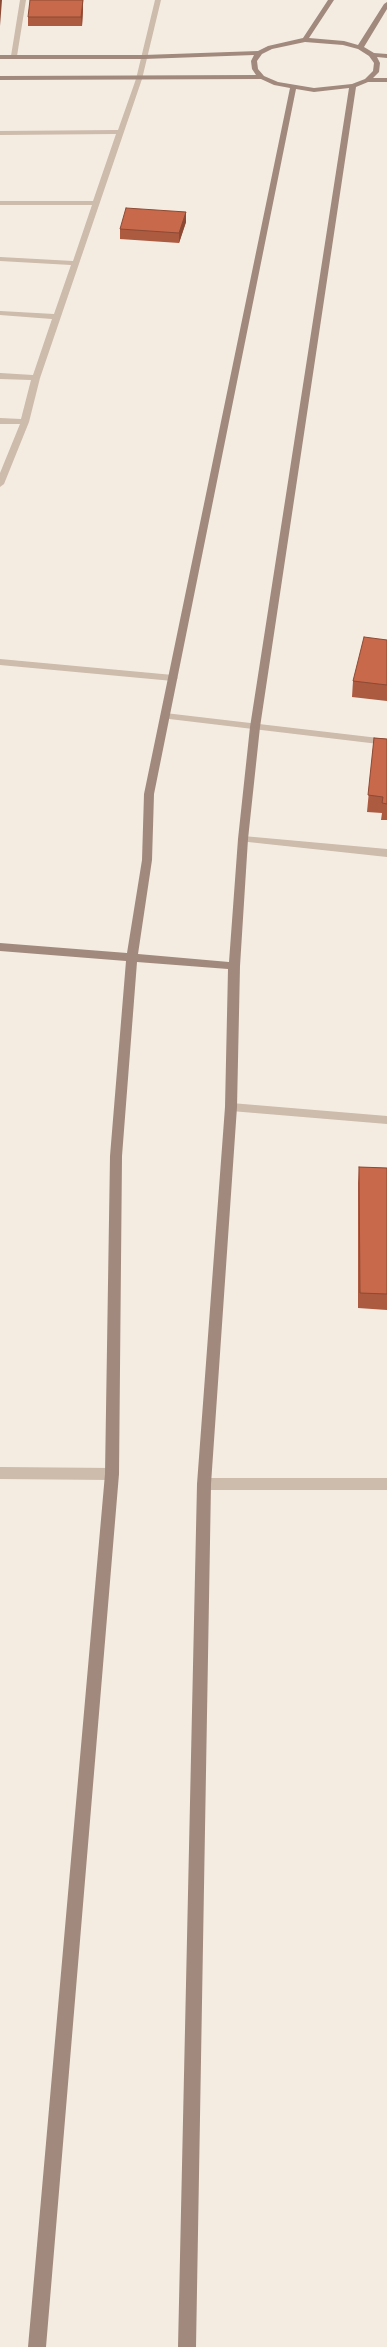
<!DOCTYPE html>
<style>
body{margin:0}
canvas{display:block;background:#f4ebe1}
</style>
<canvas width="387" height="2347"></canvas>
<script>
const g = document.querySelector('canvas').getContext('2d');
g.lineJoin = 'round';
const shape = rows => new Path2D(rows.map(r => 'M' + r).join(''));
function fill(path, color) { g.fillStyle = color; g.fill(path, 'evenodd'); }
function strokePath(path, color, width, dash) { g.strokeStyle = color; g.lineWidth = width; g.lineCap = dash ? 'butt' : 'round'; g.setLineDash(dash || []); g.stroke(path); }
const street = shape([
 [20,0,26,0,17,56,14,58,11,56,20,0],
 [155,0,161,0,142,79,40,378,29,422,4,484,0,487,0,473,20,424,0,424,0,418,21,419,31,380,0,379,0,373,33,375,52,319,0,315,0,311,54,314,71,265,0,261,0,257,73,261,92,205,0,205,0,201,93,201,116,134,0,135,0,131,118,130,136,79,155,0],
 [0,659,173,675,178,678,173,681,0,665,0,659],
 [165,713,387,739,387,745,161,718,160,716,165,713],
 [243,836,387,849,387,857,239,841,238,839,243,836],
 [231,1103,387,1116,387,1124,231,1111,225,1107,231,1103],
 [0,1467,112,1468,117,1470,119,1474,117,1478,112,1480,0,1479,0,1467],
 [204,1478,387,1478,387,1490,204,1490,199,1488,197,1484,199,1480,204,1478]
]);
const secondary = shape([
 [328,0,334,0,309,38,344,41,358,45,384,4,387,2,387,9,364,47,374,53,387,54,387,58,377,57,380,63,379,72,373,78,387,78,387,82,368,82,356,87,260,727,248,839,240,966,237,1107,211,1484,196,2347,178,2347,197,1484,225,1107,228,969,137,962,122,1156,119,1474,46,2347,28,2347,105,1474,110,1156,126,961,0,951,0,943,127,953,142,860,144,794,290,88,274,85,261,79,0,80,0,76,256,75,252,69,251,61,254,55,144,59,0,59,0,55,144,55,258,51,268,46,303,38,328,0],
 [305,42,343,45,358,49,369,56,374,63,373,71,365,79,352,84,314,88,278,82,264,76,258,69,257,61,262,54,272,49,305,42],
 [349,88,250,727,238,839,229,962,138,954,152,860,154,794,296,89,314,92,349,88]
]);
const wall = shape([
 [83,0,83,9,82,26,28,26,28,17],
 [186,212,186,222,179,243,120,239,120,229],
 [387,640,387,701,352,697,353,681],
 [374,738,387,739,387,820,381,820,382,813,367,812],
 [359,1167,387,1168,387,1310,358,1308,358,1183]
]);
const shadedWall = shape([
 [0,0,2,0,0,26],
 [83,0,83,9,82,26,81,17],
 [186,212,186,222,179,243,179,233]
]);
const building = shape([
 [30,0,83,0,81,17,28,17,30,0],
 [126,208,186,212,179,233,120,229,126,208],
 [364,637,387,640,387,685,353,681,364,637],
 [374,738,387,739,387,804,382,803,383,797,368,795,374,738],
 [359,1167,387,1168,387,1294,360,1293,359,1167]
]);
fill(street, '#cdbbac');
fill(secondary, '#a18a7d');
fill(wall, '#ac5a40');
fill(shadedWall, '#8c4a34');
fill(building, '#c8694b');
strokePath(building, '#8c4a34', 1);
</script>
